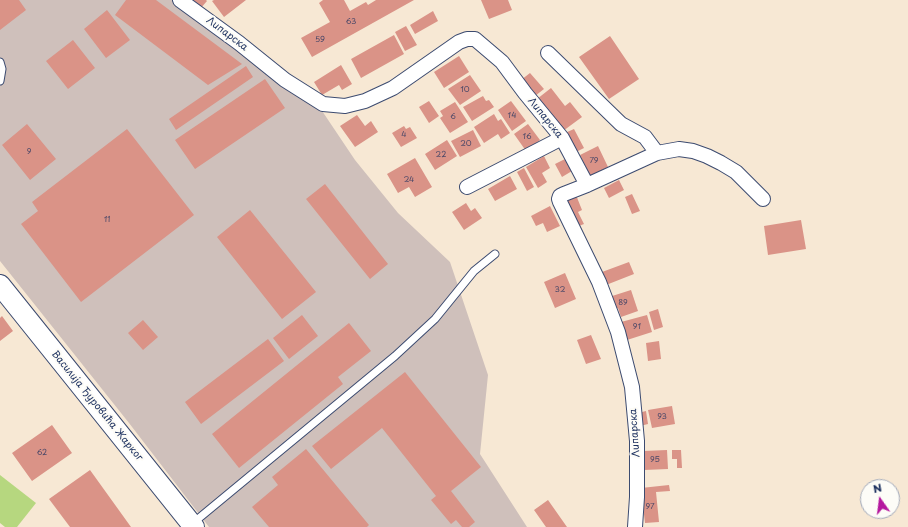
<!DOCTYPE html>
<meta charset="utf-8">
<style>
body{margin:0}
#map{position:relative;width:908px;height:527px;overflow:hidden;background:#f7e8d4;font-family:"Playpen Sans",sans-serif}
canvas{display:block}
.north{position:absolute;left:860px;top:479px;width:40px;height:40px;box-sizing:border-box;background:#fdfcf7;border:1px solid #a3aaba;border-radius:50%;rotate:346deg;font-size:11px;font-weight:700;line-height:16px;text-align:center;color:#1b2f5e}
.north::after{content:'';display:block;margin:auto;width:14px;height:18px;background:#b5179e;clip-path:polygon(50% 0,100% 100%,50% 72%,0 100%)}
</style>
<div id="map">
<canvas width="908" height="527"></canvas>
<div class="north">N</div>
</div>
<script>
const g = document.querySelector('canvas').getContext('2d');
g.lineJoin = 'round';
function fill(path, color) { g.fillStyle = color; g.fill(path, 'evenodd'); }
const shape = rows => new Path2D(rows.map(r => 'M' + r).join(''));
function strokePath(path, color, width, dash) { g.strokeStyle = color; g.lineWidth = width; g.lineCap = dash ? 'butt' : 'round'; g.setLineDash(dash || []); g.stroke(path); }
function label(font, color, halo, rows, align = 'center') {
  g.font = font + ' "Playpen Sans",sans-serif'; g.lineWidth = 4; g.setLineDash([]); g.textBaseline = 'middle'; g.strokeStyle = halo; g.fillStyle = color; for (const [text, x, y, turn = 0] of rows) {
    g.save(); g.translate(x, y); g.rotate((+turn || 0) * Math.PI / 180); g.textAlign = isNaN(turn) ? turn : align; if (halo) g.strokeText(text, 0, 0); g.fillText(text, 0, 0); g.restore();
  }
}
const industrial = shape([
 [0,0,183,0,268,61,304,84,355,160,398,213,450,262,488,375,480,454,527,527,209,527,129,423,0,261]
]);
const green = shape([
 [0,475,36,503,17,527,5,527,0,523]
]);
const building = shape([
 [0,0,19,0,26,10,0,30],
 [126,0,156,0,242,64,208,85,115,15],
 [189,0,206,0,207,1,200,9],
 [214,0,246,0,224,17,212,1],
 [323,0,344,0,350,11,366,2,368,5,376,0,414,0,312,57,301,38,330,22,319,3],
 [481,0,508,0,512,10,489,19],
 [107,10,130,40,106,58,84,29],
 [433,11,438,21,415,34,410,25],
 [406,26,417,45,405,51,395,32],
 [394,35,404,54,361,78,351,59],
 [610,36,639,79,609,99,579,57],
 [73,40,95,68,68,89,46,61],
 [459,56,469,72,444,88,434,72],
 [341,65,352,84,342,90,339,85,322,95,314,82],
 [246,66,253,77,176,130,169,119],
 [530,73,544,89,535,96,521,80],
 [470,75,481,91,460,105,448,89],
 [265,79,285,108,195,169,175,140],
 [551,88,565,106,570,102,582,117,563,131,537,99],
 [483,96,486,101,489,100,494,107,472,121,463,107],
 [429,101,439,116,429,123,419,107],
 [511,101,526,121,512,131,498,110],
 [455,102,468,122,450,133,440,118,443,116,440,111],
 [494,114,498,121,501,119,510,133,501,139,498,134,484,143,474,127],
 [357,115,365,126,371,121,378,132,355,147,340,126],
 [27,124,56,159,30,180,2,145],
 [528,124,540,140,526,151,514,134],
 [404,126,406,129,410,127,417,138,401,147,392,133],
 [127,129,194,215,81,302,21,224,38,211,32,202],
 [574,129,584,148,576,152,565,133],
 [473,130,481,146,460,157,451,141],
 [447,140,457,156,435,170,425,154],
 [598,146,608,167,590,176,580,155],
 [544,156,550,168,542,173,547,182,538,188,526,167],
 [415,158,432,187,415,197,409,187,398,193,387,174],
 [565,159,572,171,562,177,555,164],
 [524,168,534,187,527,191,517,172],
 [510,176,517,189,495,201,488,189],
 [619,180,624,190,609,198,604,188],
 [325,184,388,264,370,279,306,199],
 [632,194,640,211,632,214,625,197],
 [576,195,582,210,578,212,584,224,576,227,564,200],
 [466,203,471,211,475,208,482,218,464,230,452,212],
 [550,206,560,226,547,232,543,223,536,226,531,216],
 [250,210,316,292,282,319,217,237],
 [801,220,806,249,768,255,764,226],
 [629,262,634,274,606,285,602,272],
 [565,273,576,299,555,308,544,282],
 [631,290,638,311,621,317,618,308,613,310,609,297],
 [658,309,663,327,654,330,649,312],
 [302,315,318,336,289,359,273,338],
 [647,315,652,332,627,340,621,322],
 [2,316,13,331,0,341,0,318],
 [143,320,158,337,143,350,128,333],
 [349,323,371,351,338,377,343,384,239,468,212,434],
 [591,335,601,359,586,364,577,340],
 [268,339,284,361,201,424,185,402],
 [659,341,661,359,648,361,646,343],
 [405,372,481,467,451,491,475,522,469,527,462,527,456,520,451,524,431,500,436,496,382,428,331,469,312,446],
 [672,406,675,424,652,428,648,410],
 [646,411,648,424,640,426,638,413],
 [52,425,72,453,32,481,12,453],
 [306,449,369,525,367,527,269,527,252,507,278,485,272,477],
 [667,450,668,469,644,470,643,451],
 [672,450,681,450,682,468,677,468,677,459,672,459],
 [90,470,131,527,70,527,49,499],
 [669,485,670,491,656,492,659,522,645,523,641,488],
 [548,500,567,527,546,527,534,510]
]);
const lane = shape([
 [0,62,2,69,0,81],
 [193,523,395,356,435,319,474,271,495,254]
]);
const street = shape([
 [180,0,239,43,285,80,323,104,345,106,365,101,393,88,459,42,467,39,475,39,502,62,525,93,562,138,587,185,564,194,560,196,559,199,560,202,599,282,618,332,632,387,637,441,637,497,635,527],
 [548,53,621,124,645,137,657,153],
 [587,185,657,153,679,149,693,151,707,156,721,163,736,172,763,199],
 [467,187,562,138]
]);
const secondary = shape([
 [0,285,194,527]
]);
const numberNames = [
 ["63",351,22],
 ["59",320,40],
 ["10",465,90],
 ["14",512,116],
 ["6",453,117],
 ["4",404,135],
 ["16",527,137],
 ["20",466,144],
 ["9",29,152],
 ["22",441,155],
 ["79",594,161],
 ["24",409,180],
 ["11",107,220],
 ["32",560,290],
 ["89",623,303],
 ["91",637,327],
 ["93",662,417],
 ["62",42,453],
 ["95",655,460],
 ["97",650,507]
];
const streetNames = [
 ["Липарска",227,34,37],
 ["Липарска",545,118,51],
 ["Василија Ђуровића Жарког",97,406,51],
 ["Липарска",635,433,-94]
];
fill(industrial, '#cfc0bb');
fill(green, '#b6d77f');
fill(building, '#da9387');
strokePath(lane, '#3c4b70', 9);
strokePath(street, '#3c4b70', 16);
strokePath(secondary, '#3c4b70', 22);
strokePath(lane, '#fff', 7);
strokePath(street, '#fff', 14);
strokePath(secondary, '#fff', 20);
label('8px', '#4b4868', null, numberNames);
label('10px', '#1b2f5e', '#fdfcf7', streetNames);
</script>
